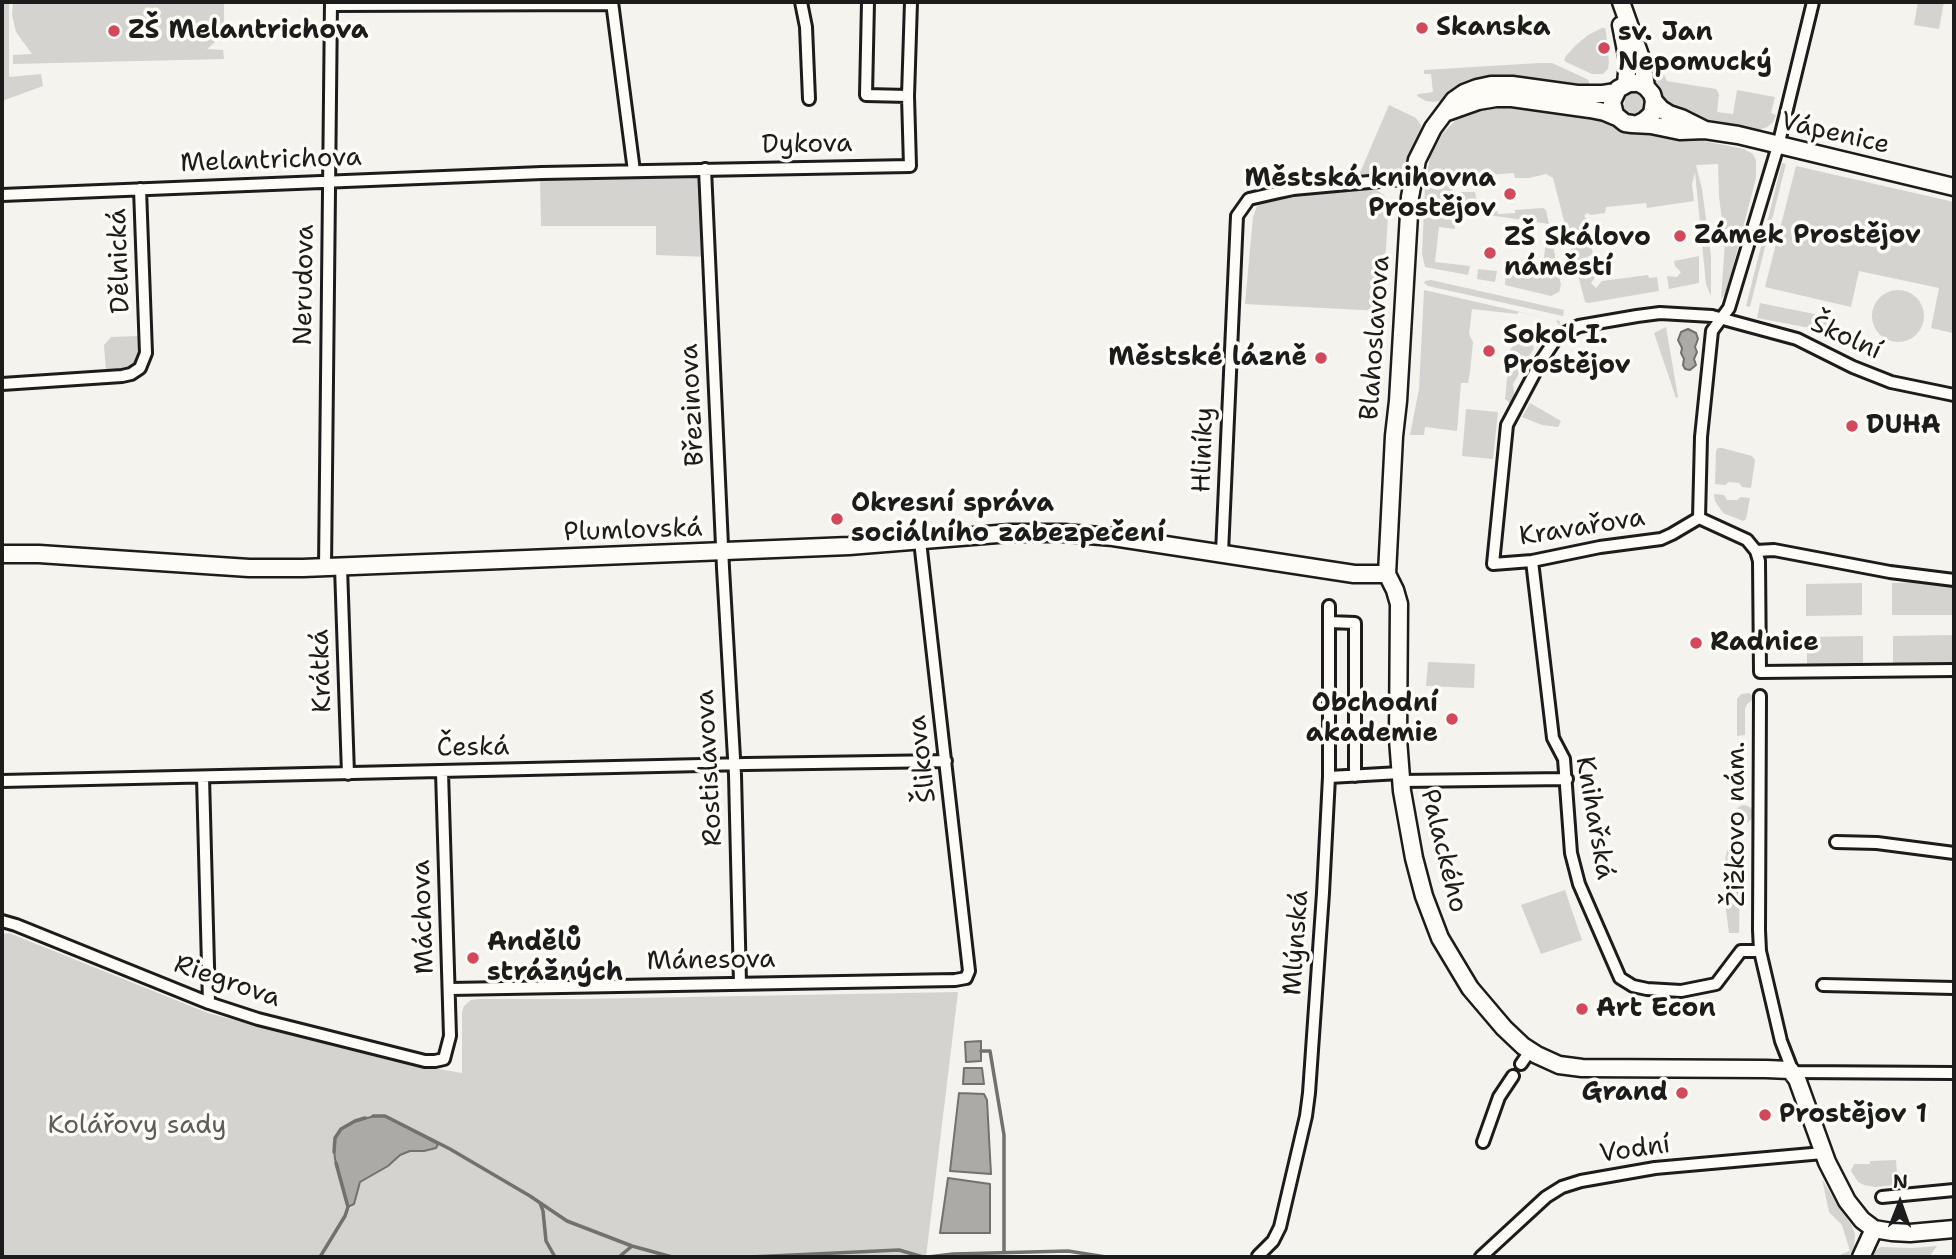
<!DOCTYPE html>
<meta charset="utf-8">
<style>
body{margin:0}
#map{position:relative;width:1956px;height:1259px;overflow:hidden;background:#f4f3ee;font-family:"Shantell Sans",sans-serif}
canvas{display:block}
.frame{position:absolute;inset:0;border:4px solid #1c1c1c;pointer-events:none}
.north{position:absolute;left:1865px;top:1168px;width:70px;height:70px;-webkit-text-stroke:5px #fdfcf7;paint-order:stroke;rotate:1deg;font-size:19px;font-weight:700;line-height:28px;text-align:center;color:#1c1c1c}
.north::after{content:'';display:block;margin:auto;width:24px;height:32px;background:#1c1c1c;clip-path:polygon(50% 0,100% 100%,50% 72%,0 100%)}
</style>
<div id="map">
<canvas width="1956" height="1259"></canvas>
<div class="frame"></div>
<div class="north">N</div>
</div>
<script>
const g = document.querySelector('canvas').getContext('2d');
g.lineJoin = 'round';
function fill(path, color) { g.fillStyle = color; g.fill(path, 'evenodd'); }
const shape = rows => new Path2D(rows.map(r => 'M' + r).join(''));
function strokePath(path, color, width, dash) { g.strokeStyle = color; g.lineWidth = width; g.lineCap = dash ? 'butt' : 'round'; g.setLineDash(dash || []); g.stroke(path); }
function label(font, color, halo, rows, align = 'center') {
  g.font = font + ' "Shantell Sans",sans-serif'; g.lineWidth = 7; g.setLineDash([]); g.textBaseline = 'middle'; g.strokeStyle = halo; g.fillStyle = color; for (const [text, x, y, turn = 0] of rows) {
    g.save(); g.translate(x, y); g.rotate((+turn || 0) * Math.PI / 180); g.textAlign = isNaN(turn) ? turn : align; if (halo) g.strokeText(text, 0, 0); g.fillText(text, 0, 0); g.restore();
  }
}
const green = shape([
 [2,2,9,2,9,77,41,74,43,86,2,101],
 [13,2,224,2,224,22,214,43,207,49,223,50,224,59,13,64,13,55,32,54,16,32,12,14],
 [1918,2,1944,2,1939,29,1914,25],
 [1602,28,1605,28,1606,32,1609,62,1608,69,1603,74,1592,74,1566,62,1564,60,1566,56,1576,45,1588,35],
 [1539,63,1552,63,1587,79,1589,81,1589,91,1456,91,1441,101,1434,102,1426,101,1417,96,1418,94,1433,92,1431,74,1424,74,1424,70],
 [1654,64,1660,66,1667,81,1716,89,1719,94,1717,112,1733,114,1737,90,1775,97,1771,113,1776,115,1773,122,1767,127,1759,130,1695,117,1665,104,1652,78,1649,65],
 [1636,90,1645,95,1647,101,1646,111,1633,118,1623,114,1625,100,1623,94,1626,92],
 [1502,102,1603,116,1619,130,1627,133,1645,132,1674,135,1744,149,1753,154,1756,160,1756,178,1726,293,1721,299,1725,242,1719,197,1718,164,1696,165,1702,189,1711,256,1711,296,1706,284,1695,172,1692,184,1694,201,1647,208,1646,203,1606,207,1605,213,1591,215,1587,213,1584,216,1587,219,1593,255,1588,256,1589,261,1594,261,1596,276,1591,283,1596,288,1602,281,1648,275,1649,278,1657,277,1659,291,1588,303,1585,302,1553,178,1546,174,1529,178,1515,178,1514,173,1489,175,1487,180,1452,182,1455,229,1439,227,1435,262,1470,266,1468,275,1425,267,1422,254,1425,186,1430,157,1443,133,1459,117,1477,108],
 [1389,105,1416,118,1421,125,1420,134,1404,168,1397,171,1359,175],
 [1782,163,1786,164,1750,307,1746,306],
 [1796,166,1954,202,1953,333,1931,328,1939,288,1859,271,1851,307,1765,287],
 [705,169,708,257,656,255,656,226,541,226,540,174],
 [1364,188,1374,189,1383,194,1389,201,1382,311,1245,304,1253,217,1257,206,1271,199],
 [1461,192,1475,192,1479,212,1497,211,1498,214,1515,213,1515,210,1543,208,1546,210,1549,224,1469,212,1464,207],
 [1546,240,1552,241,1561,285,1559,292,1551,296,1505,285,1506,271,1542,276],
 [1699,256,1699,283,1669,289,1667,276,1677,277,1681,272,1675,266,1674,261],
 [1478,269,1497,271,1495,282,1477,279],
 [1431,280,1564,310,1563,316,1428,286,1424,283,1425,281],
 '1872 316a26 26 0 1 1 52 0a26 26 0 1 1-52 0Z',
 [1424,290,1560,321,1559,326,1556,320,1519,312,1517,314,1472,309,1469,334,1473,342,1470,372,1468,383,1461,383,1457,431,1425,427,1424,435,1410,435,1419,389],
 [1760,303,1829,317,1826,331,1757,318],
 [1666,327,1678,397,1676,398,1654,333],
 [139,336,139,355,136,361,124,370,106,372,104,345,111,337],
 [1516,341,1532,343,1534,348,1513,384,1515,397,1511,404,1505,399,1510,350],
 [1530,403,1561,421,1558,427,1542,425,1522,417],
 [1466,409,1498,412,1493,459,1462,456],
 [1718,448,1722,448,1752,456,1755,460,1751,488,1742,487,1739,483,1729,482,1725,485,1715,484,1716,451],
 [1714,494,1724,495,1727,500,1737,500,1741,497,1750,498,1746,519,1743,521,1723,513,1715,501],
 [1922,582,1954,585,1954,615,1892,615,1892,583],
 [1862,583,1862,615,1806,616,1806,584],
 [1954,635,1954,663,1893,664,1893,636],
 [1863,636,1863,665,1807,665,1807,637],
 [1428,662,1475,664,1474,688,1426,686],
 [1749,693,1754,697,1754,699,1747,704,1745,708,1745,735,1737,736,1737,699,1741,694],
 [1737,741,1744,741,1745,785,1737,785],
 '1735 814a9 9 0 1 1 18 0a9 9 0 1 1-18 0Z',
 [1733,824,1741,828,1739,933,1729,933,1723,888,1725,860],
 [1565,890,1582,940,1541,954,1521,905],
 [9,933,208,1013,393,1061,462,1073,462,1012,464,1006,471,1000,479,999,581,999,958,992,926,1257,916,1256,916,1257,2,1257,2,934],
 [335,1138,436,1148,424,1151,410,1151,400,1155,388,1166,360,1182,353,1206,347,1211,348,1207,335,1159,334,1148],
 [1896,1160,1897,1173,1894,1174,1895,1185,1876,1187,1864,1185,1858,1182,1851,1171,1854,1164,1870,1164,1870,1161],
 [1822,1179,1838,1206,1851,1224,1855,1234,1854,1247,1848,1257,1842,1257,1841,1254,1850,1251,1842,1225,1829,1212],
 [1937,1246,1929,1257,1870,1256,1872,1252,1881,1247,1912,1248]
]);
const water = shape([
 [1688,329,1696,333,1698,339,1695,347,1697,352,1694,359,1696,365,1690,370,1685,369,1683,365,1684,359,1681,353,1682,348,1678,340,1681,332,1688,329],
 [981,1041,981,1061,966,1062,965,1042,981,1041],
 [964,1068,982,1068,984,1084,963,1084,964,1068],
 [959,1093,984,1094,987,1100,991,1174,950,1171,959,1093],
 [375,1116,385,1116,438,1144,436,1148,424,1151,410,1151,400,1155,388,1166,360,1182,354,1204,348,1207,335,1159,334,1148,335,1138,341,1129,355,1121,375,1116],
 [948,1178,990,1184,990,1233,940,1233,948,1178]
]);
const stream = shape([
 [981,1051,990,1051,1004,1135,1004,1252],
 [373,1116,385,1116,450,1149,530,1196,567,1221,632,1246,672,1257],
 [334,1152,335,1138,341,1129,355,1121,365,1118],
 [540,1203,543,1211,546,1241,555,1257],
 [320,1257,345,1216,348,1207,336,1163],
 [619,1257,632,1246],
 [750,1257,899,1250,923,1257],
 [928,1257,953,1254,1068,1251,1106,1257]
]);
const street = shape([
 [612,2,634,171],
 [801,2,806,27,809,99],
 [868,2,866,95,908,96],
 [331,5,612,4],
 [705,169,723,568,735,775,740,983],
 [2,195,542,173,910,166,908,96,911,2],
 [2,384,122,376,131,374,140,368,146,353,140,189],
 [1699,518,1672,534,1661,539,1600,547,1532,561,1493,564,1507,425,1541,361,1555,340,1563,334,1579,326,1637,316,1660,313,1712,316,1797,339,1853,367,1891,382,1954,395],
 [1699,518,1701,437,1712,331,1729,308,1778,146,1813,2],
 [1699,518,1747,540,1756,551,1759,561,1760,672,1954,670],
 [1756,551,1774,550,1890,572,1954,580],
 [1222,553,1237,216,1249,199,1275,193,1293,189,1413,178],
 [1532,561,1553,738,1564,759,1571,853,1579,884,1620,978,1633,986,1647,989,1681,991,1716,984,1741,951,1760,951],
 [341,567,348,774],
 [325,568,331,2],
 [1329,606,1329,622],
 [1760,696,1759,930,1760,951,1781,1041,1793,1072,1954,1073],
 [203,777,209,1003],
 [1329,777,1400,773],
 [2,781,746,764,946,761],
 [1401,781,1567,779],
 [1836,842,1877,843,1954,853],
 [2,921,16,925,209,1003,258,1019,425,1061,435,1061,444,1059,450,1036,442,772],
 [1823,985,1954,988],
 [450,989,955,980,966,978,969,971,920,541],
 [1521,1064,1530,1051],
 [1483,1142,1499,1097,1513,1076],
 [1882,1197,1954,1190],
 [1258,1256,1273,1241,1280,1227,1306,1116,1309,1093,1323,893,1329,777,1329,622,1355,623,1355,776],
 [1481,1257,1546,1197,1562,1187,1581,1181,1655,1168,1823,1153]
]);
const secondary = shape([
 [1621,2,1642,61,1646,87],
 [1621,25,1628,61,1626,84],
 [1616,92,1603,94,1577,94,1512,85,1491,85,1477,88,1464,93,1454,100,1433,128,1417,160,1410,197,1398,401,1394,436,1387,574,1395,590,1399,604,1398,739,1402,791,1414,858,1424,896,1440,938,1470,988,1504,1028,1523,1046,1537,1055,1559,1065,1582,1068,1766,1069,1790,1070,1797,1079,1827,1162,1847,1201,1862,1220,1874,1229,1892,1232,1910,1233,1954,1229],
 [1654,101,1661,109,1669,114,1681,118,1703,129],
 [1447,112,1478,101,1496,98,1512,98,1590,109,1605,112,1617,117],
 [1638,124,1644,121,1652,114,1654,101,1652,94,1646,87,1639,83,1629,83,1618,89,1612,102,1615,115,1625,123,1632,124,1651,125,1680,131,1705,130,1738,135,1954,187],
 [2,554,39,554,249,568,303,568,849,546,1010,533,1064,533,1113,537,1354,574,1387,574],
 [1861,1257,1874,1229]
]);
const markers = [
 [1422,28,7,"#d1495b"],
 [114,31,7,"#d1495b"],
 [1604,48,7,"#d1495b"],
 [1510,194,7,"#d1495b"],
 [1680,236,7,"#d1495b"],
 [1490,253,7,"#d1495b"],
 [1489,351,7,"#d1495b"],
 [1321,358,7,"#d1495b"],
 [1852,426,7,"#d1495b"],
 [837,519,7,"#d1495b"],
 [1696,643,7,"#d1495b"],
 [1452,719,7,"#d1495b"],
 [473,958,7,"#d1495b"],
 [1582,1009,7,"#d1495b"],
 [1682,1093,7,"#d1495b"],
 [1765,1115,7,"#d1495b"]
];
const poiNames = [
 ["Skanska",1436,28],
 ["ZŠ Melantrichova",128,31],
 ["sv. Jan",1618,33],
 ["Nepomucký",1618,63],
 ["Městská knihovna",1496,179,"right"],
 ["Prostějov",1496,209,"right"],
 ["Zámek Prostějov",1694,236],
 ["ZŠ Skálovo",1504,238],
 ["náměstí",1504,268],
 ["Sokol I.",1503,336],
 ["Prostějov",1503,366],
 ["Městské lázně",1307,358,"right"],
 ["DUHA",1866,426],
 ["Okresní správa",851,504],
 ["sociálního zabezpečení",851,534],
 ["Radnice",1710,643],
 ["Obchodní",1438,704,"right"],
 ["akademie",1438,734,"right"],
 ["Andělů",487,943],
 ["strážných",487,973],
 ["Art Econ",1596,1009],
 ["Grand",1668,1093,"right"],
 ["Prostějov 1",1779,1115]
];
const streetNames = [
 ["Vápenice",1835,134,13],
 ["Dykova",807,145,-1],
 ["Melantrichova",271,161,-2],
 ["Dělnická",120,261,-92],
 ["Nerudova",305,285,-89],
 ["Blahoslavova",1376,338,-86],
 ["Školní",1846,338,24],
 ["Březinova",693,405,-93],
 ["Hliníky",1204,450,-88],
 ["Kravařova",1582,528,-9],
 ["Plumlovská",633,531,-2],
 ["Krátká",322,671,-92],
 ["Česká",473,748,-1],
 ["Šlikova",923,759,-97],
 ["Rostislavova",710,768,-93],
 ["Knihařská",1594,818,80],
 ["Žižkovo nám.",1737,824,-90],
 ["Palackého",1443,851,76],
 ["Máchova",424,917,-92],
 ["Mlýnská",1297,943,-86],
 ["Mánesova",711,961,-1],
 ["Riegrova",227,982,19],
 ["Vodní",1635,1150,-8]
];
const parkNames = [
 ["Kolářovy sady",137,1126]
];
fill(green, '#d4d3cf');
fill(water, '#abaaa6');
strokePath(water, '#72716f', 2);
strokePath(stream, '#72716f', 3.5);
strokePath(street, '#1c1c1c', 16);
strokePath(secondary, '#1c1c1c', 21);
strokePath(street, '#fdfcf7', 10);
strokePath(secondary, '#fdfcf7', 16);
for (const [x, y, r, color] of markers) { const dot = new Path2D(); dot.arc(x, y, r, 0, 2 * Math.PI); g.fillStyle = color; g.fill(dot); strokePath(dot, '#fdfcf7', 2.5); }
label('bold 26px', '#1c1c1c', '#fdfcf7', poiNames, 'left');
label('26px', '#1c1c1c', '#fdfcf7', streetNames);
label('26px', '#5c5c5b', '#fdfcf7', parkNames);
</script>
